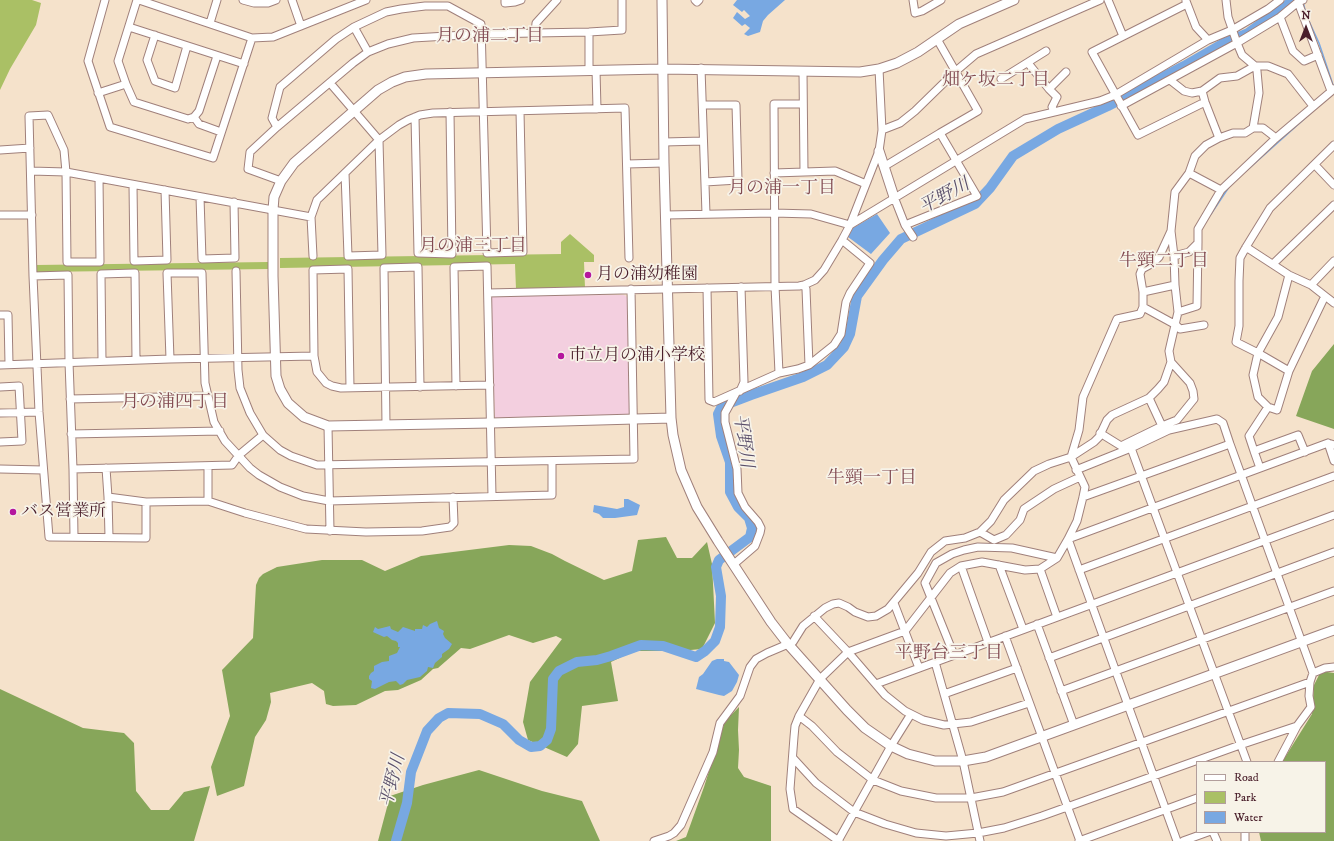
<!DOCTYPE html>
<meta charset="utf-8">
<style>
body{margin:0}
#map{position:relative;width:1334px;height:841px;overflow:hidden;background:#f5e2cb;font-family:"IM FELL DW Pica",serif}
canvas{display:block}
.legend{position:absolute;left:1196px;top:761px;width:130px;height:72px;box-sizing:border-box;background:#f7f3e8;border:1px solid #b29e9c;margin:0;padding:5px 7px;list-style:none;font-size:12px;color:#4a1f2b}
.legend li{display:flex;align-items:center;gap:8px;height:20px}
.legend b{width:20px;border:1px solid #b29e9c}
.north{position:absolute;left:1286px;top:8px;width:40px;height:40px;-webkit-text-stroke:3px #f7f3e8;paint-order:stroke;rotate:0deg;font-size:11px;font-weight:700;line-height:16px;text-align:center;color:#4a1f2b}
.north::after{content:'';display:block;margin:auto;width:14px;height:18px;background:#4a1f2b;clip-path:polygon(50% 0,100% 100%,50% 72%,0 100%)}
</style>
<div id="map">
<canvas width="1334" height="841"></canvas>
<ul class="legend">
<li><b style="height:5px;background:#fff"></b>Road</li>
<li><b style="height:11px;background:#aac065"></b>Park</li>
<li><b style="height:11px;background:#78a8e2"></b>Water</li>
</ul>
<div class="north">N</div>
</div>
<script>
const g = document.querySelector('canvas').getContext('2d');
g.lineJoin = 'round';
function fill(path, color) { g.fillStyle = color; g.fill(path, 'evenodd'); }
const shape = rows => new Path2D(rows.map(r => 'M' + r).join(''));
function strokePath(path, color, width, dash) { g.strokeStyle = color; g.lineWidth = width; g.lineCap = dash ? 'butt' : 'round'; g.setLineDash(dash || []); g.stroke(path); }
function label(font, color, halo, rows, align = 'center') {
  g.font = font + ' "IM FELL DW Pica","Noto Serif JP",serif'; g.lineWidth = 3.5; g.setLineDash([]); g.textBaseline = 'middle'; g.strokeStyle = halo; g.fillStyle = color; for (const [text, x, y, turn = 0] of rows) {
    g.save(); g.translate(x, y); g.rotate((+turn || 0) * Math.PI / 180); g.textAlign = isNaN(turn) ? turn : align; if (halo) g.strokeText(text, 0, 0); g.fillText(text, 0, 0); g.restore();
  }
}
const built = shape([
 [624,295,627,297,631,415,495,420,491,298,493,296]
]);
const green = shape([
 [0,0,32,0,41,3,36,25,10,69,0,90],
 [570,234,594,255,594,262,584,262,585,288,516,289,515,264,280,268,280,258,561,254,561,242],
 [269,262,269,269,36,272,36,265]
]);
const forest = shape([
 [1334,344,1334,429,1296,416,1312,371],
 [666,537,677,558,692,558,707,542,712,564,715,623,702,649,679,651,634,651,611,662,618,701,582,706,578,744,567,757,528,740,523,722,530,682,562,639,556,636,533,643,509,635,470,649,461,648,438,668,433,669,421,680,398,690,385,691,356,705,333,706,326,704,324,691,312,683,270,693,271,702,266,720,255,737,244,786,217,796,211,767,230,716,222,670,253,638,256,585,259,578,263,574,277,567,322,560,362,560,385,571,421,556,509,545,531,546,552,554,565,561,604,580,632,571,638,540],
 [1321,671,1334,673,1334,841,1261,841,1259,832,1325,832,1325,762,1282,762,1312,714,1314,685],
 [0,689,83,728,124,733,134,743,136,791,151,810,169,810,184,792,210,786,194,841,0,841],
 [739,707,738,730,739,750,738,768,744,777,771,786,771,841,676,841,686,837,704,787,725,721],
 [479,770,542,791,582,801,600,841,378,841,390,796,423,785]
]);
const water = shape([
 [737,0,785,0,768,15,763,21,760,32,748,36,744,34,750,28,745,24,742,26,733,18,737,12,745,19,750,16,744,10,742,12,733,5],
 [877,214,890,233,871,254,848,237,853,228],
 [624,499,628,499,640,505,637,515,615,518,603,518,599,514,593,512,594,505,617,509,624,507],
 [437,621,439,628,444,631,443,634,445,638,452,644,449,649,442,654,442,657,435,663,433,668,428,667,427,671,420,677,407,680,403,684,400,685,396,681,389,682,375,689,371,688,372,681,369,679,369,676,371,673,374,671,374,666,382,662,389,661,389,656,397,653,400,647,398,647,398,643,396,641,392,640,387,636,384,637,373,632,375,627,378,629,390,626,391,629,398,632,403,627,415,631,415,629,422,629,423,625,427,627,430,624],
 [717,659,724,659,724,661,729,662,739,675,737,682,732,691,724,696,719,695,696,689,699,677,703,674,712,661]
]);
const stream = shape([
 [1303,2,1305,10],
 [1308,19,1319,43,1333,85],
 [1245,172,1312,112],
 [1211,214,1229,187]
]);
const river = shape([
 [396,841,407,803,411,772,427,731,439,718,448,713,480,714,503,724,519,740,531,747,540,746,547,740,551,729,553,679,559,671,577,662,597,660,611,656,641,645,663,646,696,657,705,651,715,641,720,627,721,596,716,567,719,560,750,537,752,528,749,518,738,507,730,492,730,462,721,436,718,414,722,406,751,395,803,377,827,365,844,347,850,334,857,296,883,260,901,239,975,204,990,188,1013,156,1058,129,1108,106,1184,66,1224,43,1248,33,1294,0]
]);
const street = shape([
 [105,0,88,61,110,127,213,158,252,38],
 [137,0,118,61,126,84,134,102,188,119,194,117,199,111,217,56],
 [139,0,252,38,273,37,366,0],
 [243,0,254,3,268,3,276,0],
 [292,0,301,26],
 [505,0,505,3,515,2,521,0],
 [695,0,697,2,699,0],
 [913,0,915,13,922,11,941,0],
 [1108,0,1123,36],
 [1186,1,1196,27,1208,40],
 [1298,2,1331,91],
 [1187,4,1092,52,1138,135,1205,102],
 [1280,17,1293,51,1304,61,1318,55],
 [210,23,217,0],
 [129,27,244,64],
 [354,27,368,52],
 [589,32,589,70],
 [535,33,536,23,557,0],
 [155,35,147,60,155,81,175,88,187,46],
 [937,39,978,111,940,133],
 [1028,63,1049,89,1057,97,1052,107,1054,112],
 [701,68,706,214],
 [596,70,597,109],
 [803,71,804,172],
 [1001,79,1046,51],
 [1170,80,1184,91,1192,93,1202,91],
 [330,83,379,140,382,255,348,256,345,173],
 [1049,89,1066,72],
 [98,93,126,84],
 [703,105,736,105,738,180,705,182],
 [1121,106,1237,43,1280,17,1298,2,1303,0],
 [194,117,199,124,221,132],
 [415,117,418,253,452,254,450,112],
 [277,127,272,118,280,87,336,39,354,27,386,12,401,9,425,6,448,6,481,24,487,253,523,252,520,111],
 [1253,128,1263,128,1276,138],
 [882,130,900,123,915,111,956,71,976,54,1100,0],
 [1219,138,1205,102,1202,91,1220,78,1237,76,1255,66,1268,66,1288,74,1313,106],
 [664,142,703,141],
 [0,150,30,148],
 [627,164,664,163],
 [1315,165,1334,185],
 [885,166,940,133,977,196,905,225],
 [31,171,66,172,311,217],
 [774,173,835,171,866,184],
 [1189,173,1221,190],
 [99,178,100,262,67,262,66,172,64,150,48,115,29,116,33,276,39,412,49,537,146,538,146,502],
 [281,181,248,169,250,152,277,127,353,63,368,52,388,44,413,38,482,34,589,32,622,30,622,0],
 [133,185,134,261,167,260,165,190],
 [200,197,202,259,235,258,234,202],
 [894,197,905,225,913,237],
 [0,215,32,215],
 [666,215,774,213,811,214,850,225,1025,119,1100,101,1115,95,1208,40,1232,30,1268,9,1280,0],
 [1246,247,1289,275,1311,285,1325,296],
 [313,256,311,217,317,200,379,140,399,125,408,120,420,115,433,113,625,108,629,258],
 [1174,256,1189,252,1198,243,1198,229,1221,190,1276,138,1334,89],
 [1273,264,1334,205],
 [236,271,238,370,240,388,250,413,263,435,280,450,291,456,317,465,634,459,631,289],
 [33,276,68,275,69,362,73,469,232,465,239,455,263,435],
 [804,285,806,289,809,365],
 [1311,285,1334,261],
 [707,288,709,400,714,402,779,373,798,369,809,365,834,345,841,334,846,302,850,293,870,263,842,240],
 [1143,292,1140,274,1142,269,1153,263,1159,257,1171,231],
 [488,293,799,286,804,285,815,280,824,270,842,240,850,225,879,151,882,130,879,69],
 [1143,307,1176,325,1180,329,1204,325],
 [1178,312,1197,306,1198,243],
 [0,315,8,315,9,364],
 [170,359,167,273,202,273,205,383,214,422,225,441,250,468,259,475,280,487,303,496,329,501,552,495,552,461],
 [102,361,101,274,135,273,136,360],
 [0,365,170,359,314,356],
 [1289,371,1258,353,1236,342,1239,326,1239,281,1240,258,1246,247,1270,208,1334,145],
 [779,373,775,286,774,104,803,104],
 [456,386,454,267,487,266,492,496],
 [0,387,19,386,22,441,0,442],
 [350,388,348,269,313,270,314,356,317,372,326,383,332,386,341,388,490,385],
 [740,391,744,382,741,287],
 [1149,398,1162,426],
 [70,399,208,396],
 [1268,407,1258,397,1253,375,1258,353,1278,317,1289,275],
 [0,413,39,412],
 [386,425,384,268,418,267,420,387],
 [328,426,330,531],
 [1100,433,1121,446,1162,426,1177,420,1194,399,1193,391,1190,383,1171,362],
 [71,434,220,431],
 [1328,443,1334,461],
 [1131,448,1247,762],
 [1254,451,1260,468],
 [1305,452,1298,435,1254,451,1249,436,1268,407,1277,410,1289,371,1325,296,1334,303],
 [106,468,108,497,146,502,208,501,245,513,306,529,366,532,422,531,450,527,454,523,453,497],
 [0,469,43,470],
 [73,469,74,537],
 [1076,470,1131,448,1169,430,1217,419,1223,423,1230,444,1313,673],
 [108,497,109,537],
 [1083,497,1230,444],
 [208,501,208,466],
 [980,532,994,540,1006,535,1020,520,1024,509,1054,489,1080,477],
 [734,564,755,546,760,533,761,528,758,522,745,507,738,493,737,469,725,422,725,413,736,393],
 [999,565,1023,629],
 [961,566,988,642],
 [1040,569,1057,617],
 [1079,570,1334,476],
 [894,603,919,668],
 [814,616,848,652,885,695,905,711,923,720,944,725,971,722,1029,703],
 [1037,624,1074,725],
 [1005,636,1080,841],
 [954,655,925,583,936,563,952,554,964,550,978,547,1012,548,1057,558],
 [1049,658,1334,552],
 [935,662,963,761,980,841],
 [876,684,1334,515],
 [1061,691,1334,591],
 [944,694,1017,668],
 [799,716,812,726,837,752,873,780,901,791,936,798,971,798,1003,792,1310,682],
 [793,758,816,783,854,812,885,824,916,833,946,836,978,833,1004,828,1042,816,1240,745,1297,726],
 [1278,762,1297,726,1311,707,1309,696,1310,682,1313,673,1325,668,1334,667],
 [1213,832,1217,841],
 [654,841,669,836,674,833,681,825,713,752,720,723,740,696,750,667,756,659,767,653,793,642,803,626,825,608,833,604,839,603,848,607,855,612,868,617,876,616,888,609,918,573,931,552,945,541,965,538,980,532,991,521,1004,500,1034,471,1049,464,1071,457,1094,442,1099,437,1107,420,1112,415,1149,398,1158,389,1164,382,1171,362,1169,351,1178,312,1175,285],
 [838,841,891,746,911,714],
 [839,841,793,809,790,789,794,737,795,726,799,716,820,679,848,652,905,631,950,573,961,566,982,562,1025,570,1040,569,1057,558,1068,539,1077,521,1083,497,1085,487,1071,457,1079,430,1083,397,1117,319,1140,314,1143,307,1143,292,1175,285,1174,256,1171,231,1175,192,1189,173,1195,156,1206,145,1219,138,1233,133,1245,133,1253,128,1259,93,1257,71,1255,66,1242,55,1237,43,1228,17,1226,0],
 [1079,841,1197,798],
 [1177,841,1068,539,1328,443,1334,445],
 [1183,841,1208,832],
 [1245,841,1245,832]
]);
const secondary = shape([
 [662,0,664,163,671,418,673,435,681,470,697,507,718,541,771,622,788,644,847,710,865,728,891,746,908,754,935,761,963,761,986,757,1334,630],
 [879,151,894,197],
 [671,418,491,423,328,426,304,417,288,403,280,389,276,376,273,276,273,210,274,197,281,181,294,163,378,90,392,82,405,77,426,74,662,69,860,72,879,69,897,63,918,52,959,24,1014,0]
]);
const markers = [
 [588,275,4,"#b5179e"],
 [561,356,4,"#b5179e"],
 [13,512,4,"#b5179e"]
];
const poiNames = [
 ["月の浦幼稚園",596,275],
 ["市立月の浦小学校",569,356],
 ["バス営業所",21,512]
];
const neighbourhoodNames = [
 ["月の浦二丁目",490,37],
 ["畑ケ坂二丁目",996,81],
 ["月の浦一丁目",782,189],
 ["月の浦三丁目",473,247],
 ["牛頸二丁目",1164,262],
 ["月の浦四丁目",175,403],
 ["牛頸一丁目",872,479],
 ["平野台三丁目",949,654]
];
const waterNames = [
 ["平野川",945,197,-29],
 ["平野川",742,441,82],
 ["平野川",394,781,-76]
];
fill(built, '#f3cfdf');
fill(green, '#aac065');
fill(forest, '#87a65a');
fill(water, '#78a8e2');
strokePath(stream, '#78a8e2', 1.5);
strokePath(river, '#78a8e2', 10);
strokePath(street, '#a0807b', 9);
strokePath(secondary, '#a0807b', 11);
strokePath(street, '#fff', 7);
strokePath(secondary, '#fff', 9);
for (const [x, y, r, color] of markers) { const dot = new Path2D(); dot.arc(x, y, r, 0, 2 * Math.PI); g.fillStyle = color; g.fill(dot); strokePath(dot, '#f7f3e8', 1.5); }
label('17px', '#4a1f2b', '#f7f3e8', poiNames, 'left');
label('18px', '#814950', '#f7f3e8', neighbourhoodNames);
label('italic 18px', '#5a4f6b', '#f7f3e8', waterNames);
</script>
